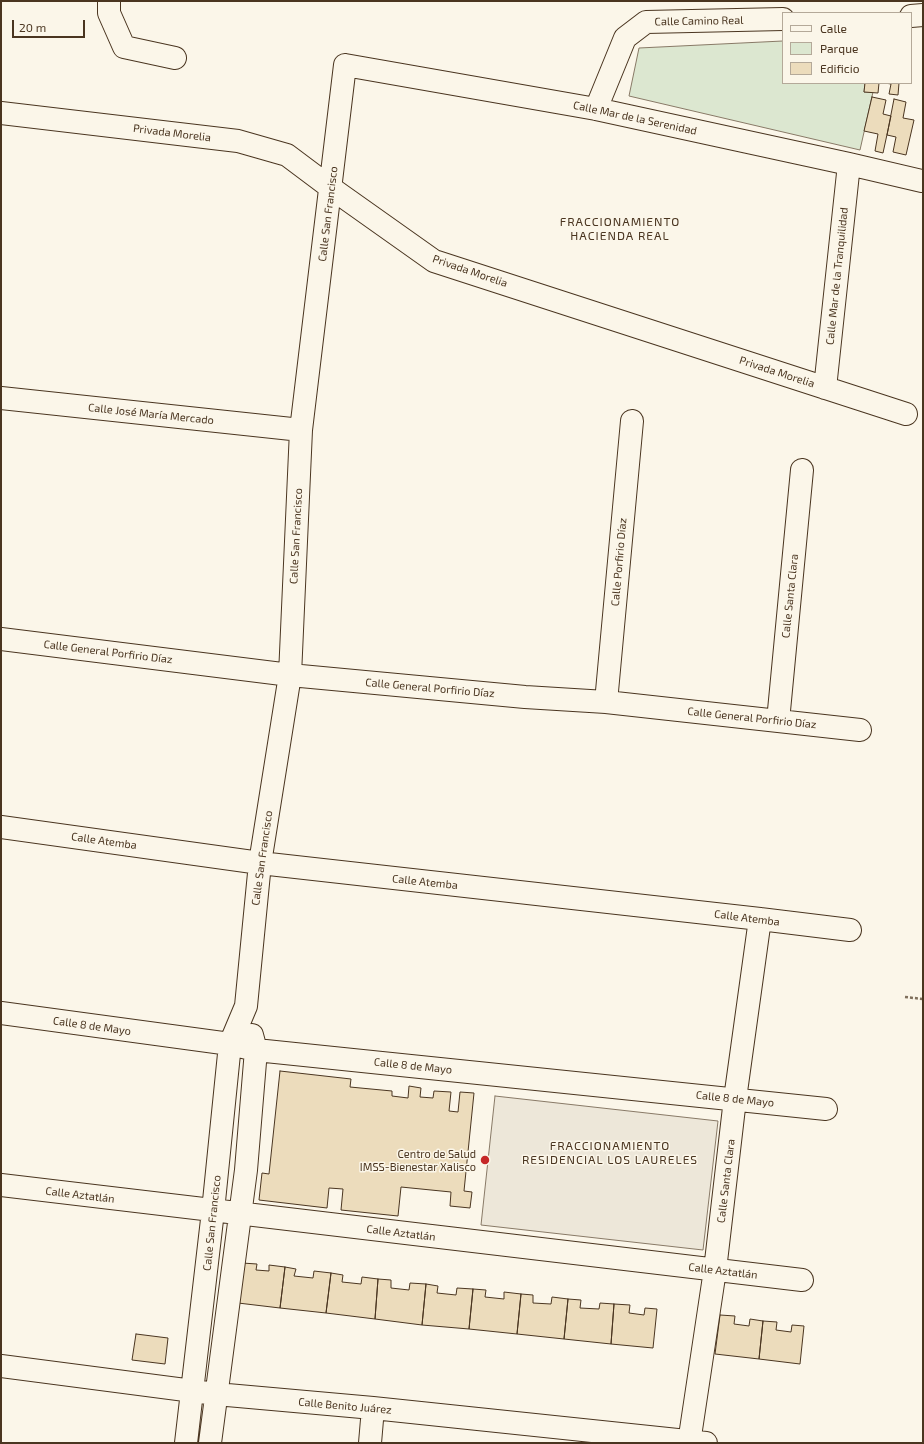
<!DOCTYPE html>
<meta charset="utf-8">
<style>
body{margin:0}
#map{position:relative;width:924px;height:1444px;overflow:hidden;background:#fbf6e9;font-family:"Exo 2",sans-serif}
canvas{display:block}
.frame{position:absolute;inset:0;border:2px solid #4a3520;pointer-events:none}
.legend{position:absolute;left:782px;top:12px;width:130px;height:72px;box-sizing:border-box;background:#fbf6e9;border:1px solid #b4a999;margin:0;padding:5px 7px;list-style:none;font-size:12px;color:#4a3520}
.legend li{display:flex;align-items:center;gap:8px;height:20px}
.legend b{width:20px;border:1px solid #b4a999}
.scale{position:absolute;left:12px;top:20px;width:73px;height:18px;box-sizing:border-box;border:2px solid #4a3520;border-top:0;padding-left:5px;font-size:12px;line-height:14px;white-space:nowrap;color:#4a3520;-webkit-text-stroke:3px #fbf6e9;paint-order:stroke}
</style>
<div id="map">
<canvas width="924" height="1444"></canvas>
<div class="frame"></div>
<ul class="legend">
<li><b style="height:5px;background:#fbf6e9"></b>Calle</li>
<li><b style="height:11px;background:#dce7d0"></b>Parque</li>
<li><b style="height:11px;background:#ecdcbc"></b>Edificio</li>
</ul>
<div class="scale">20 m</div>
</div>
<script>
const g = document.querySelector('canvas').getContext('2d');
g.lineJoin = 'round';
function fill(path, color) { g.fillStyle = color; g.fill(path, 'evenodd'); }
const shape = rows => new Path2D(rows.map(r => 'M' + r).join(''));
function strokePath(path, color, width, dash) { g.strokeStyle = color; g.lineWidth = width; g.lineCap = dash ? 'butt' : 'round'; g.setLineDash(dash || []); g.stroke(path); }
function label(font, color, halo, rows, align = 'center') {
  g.font = font + ' "Exo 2",sans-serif'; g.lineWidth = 3; g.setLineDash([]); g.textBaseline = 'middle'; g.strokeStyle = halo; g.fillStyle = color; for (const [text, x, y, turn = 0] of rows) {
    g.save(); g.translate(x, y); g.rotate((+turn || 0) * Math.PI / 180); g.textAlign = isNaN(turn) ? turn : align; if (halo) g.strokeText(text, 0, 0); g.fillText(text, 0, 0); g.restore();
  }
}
const green = shape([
 [783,41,783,83,865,83,864,92,873,92,860,150,629,96,639,48,783,41]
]);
const parking = shape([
 [495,1096,718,1121,703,1250,481,1225,495,1096]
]);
const building = shape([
 [865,83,879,83,878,93,864,92,865,83],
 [885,83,899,83,898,95,889,94,891,84,885,83],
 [872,97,886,100,883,114,891,116,883,153,875,151,878,134,864,131,872,97],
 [894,99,906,102,903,118,914,120,906,155,893,152,896,137,887,135,894,99],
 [280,1071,351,1079,350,1087,392,1091,392,1096,408,1098,409,1086,421,1088,420,1097,433,1098,434,1091,451,1092,449,1111,458,1112,460,1092,474,1093,464,1191,472,1192,470,1208,450,1206,451,1192,401,1187,398,1216,341,1210,343,1189,329,1188,327,1208,259,1200,262,1173,269,1174,280,1071],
 [242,1263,257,1264,256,1270,269,1271,269,1265,285,1267,280,1308,238,1303,242,1263],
 [285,1267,296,1269,294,1276,313,1278,314,1271,331,1273,326,1313,280,1308,285,1267],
 [331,1273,343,1275,342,1282,361,1284,362,1277,378,1279,375,1319,326,1313,331,1273],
 [378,1279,391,1280,391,1288,409,1290,410,1283,426,1284,422,1325,375,1319,378,1279],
 [426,1284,438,1286,437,1293,456,1295,457,1288,473,1289,469,1329,422,1325,426,1284],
 [473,1289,486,1290,485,1297,504,1299,504,1292,521,1294,517,1334,469,1329,473,1289],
 [521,1294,533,1295,533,1303,551,1304,552,1297,568,1299,564,1339,517,1334,521,1294],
 [568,1299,581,1300,580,1308,599,1309,600,1303,614,1304,611,1344,564,1339,568,1299],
 [614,1304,630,1305,629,1313,644,1315,645,1308,657,1309,653,1348,611,1344,614,1304],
 [720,1315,735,1316,734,1324,749,1326,750,1319,763,1321,759,1359,715,1354,720,1315],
 [763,1321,777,1322,776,1330,791,1332,792,1325,804,1326,800,1364,759,1359,763,1321],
 [136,1334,168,1338,165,1364,132,1360,136,1334]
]);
const path = shape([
 [905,997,923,999]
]);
const street = shape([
 [109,1,109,13,124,47,175,58],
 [911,16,923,15],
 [596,109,625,38,646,22,783,19],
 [1,113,238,141,287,155,331,188,434,261,906,414],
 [825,388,849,164],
 [1,398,301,430],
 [1,639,290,675,525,697,606,702,860,730],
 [606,702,632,421],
 [778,721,802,470],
 [1,827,260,863,760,919,850,930],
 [1,1013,230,1044,256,1050,826,1109],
 [1,1185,802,1280],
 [1,1366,216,1394,373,1408,706,1443],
 [186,1443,213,1211,230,1044,246,1006,260,863,290,675,301,430,345,65,596,109,849,164,922,181],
 [210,1443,246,1170,256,1050,252,1035],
 [370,1443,373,1408],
 [689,1443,715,1270,735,1099,760,919]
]);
const markers = [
 [485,1160,5,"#c62828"]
];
const streetNames = [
 ["Calle Camino Real",699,21,-1],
 ["Calle Mar de la Serenidad",635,118,12],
 ["Privada Morelia",172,133,7],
 ["Calle San Francisco",328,214,-83],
 ["Privada Morelia",470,271,19],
 ["Calle Mar de la Tranquilidad",837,276,-84],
 ["Privada Morelia",777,372,18],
 ["Calle José María Mercado",151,414,6],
 ["Calle San Francisco",296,536,-87],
 ["Calle Porfirio Díaz",619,562,-85],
 ["Calle Santa Clara",790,596,-84],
 ["Calle General Porfirio Díaz",108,652,7],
 ["Calle General Porfirio Díaz",430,688,5],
 ["Calle General Porfirio Díaz",752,718,6],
 ["Calle Atemba",104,841,8],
 ["Calle San Francisco",262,858,-82],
 ["Calle Atemba",425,882,6],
 ["Calle Atemba",747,918,7],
 ["Calle 8 de Mayo",92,1026,8],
 ["Calle 8 de Mayo",413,1066,6],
 ["Calle 8 de Mayo",735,1099,6],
 ["Calle Santa Clara",726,1181,-83],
 ["Calle Aztatlán",80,1195,7],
 ["Calle San Francisco",212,1223,-84],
 ["Calle Aztatlán",401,1233,7],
 ["Calle Aztatlán",723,1271,7],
 ["Calle Benito Juárez",345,1406,5]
];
const poiNames = [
 ["Centro de Salud",476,1154],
 ["IMSS-Bienestar Xalisco",476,1167]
];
const neighbourhoodNames = [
 ["FRACCIONAMIENTO",620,222],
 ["HACIENDA REAL",620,236],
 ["FRACCIONAMIENTO",610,1146],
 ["RESIDENCIAL LOS LAURELES",610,1160]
];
fill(green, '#dce7d0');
strokePath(green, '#887966', 1);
fill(parking, '#ede7d9');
strokePath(parking, '#887966', 1);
fill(building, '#ecdcbc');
strokePath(building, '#4a3520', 1);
strokePath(street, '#4a3520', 24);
strokePath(path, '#7f6f5c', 2.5, [3, 2]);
strokePath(street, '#fbf6e9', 22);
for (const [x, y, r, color] of markers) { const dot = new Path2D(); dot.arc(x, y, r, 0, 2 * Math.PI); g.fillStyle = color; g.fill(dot); strokePath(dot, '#fbf6e9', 1.5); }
label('11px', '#4a3520', '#fbf6e9', streetNames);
label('11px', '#4a3520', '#fbf6e9', poiNames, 'right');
g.letterSpacing = '1px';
label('12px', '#4a3520', '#fbf6e9', neighbourhoodNames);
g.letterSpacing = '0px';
</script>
